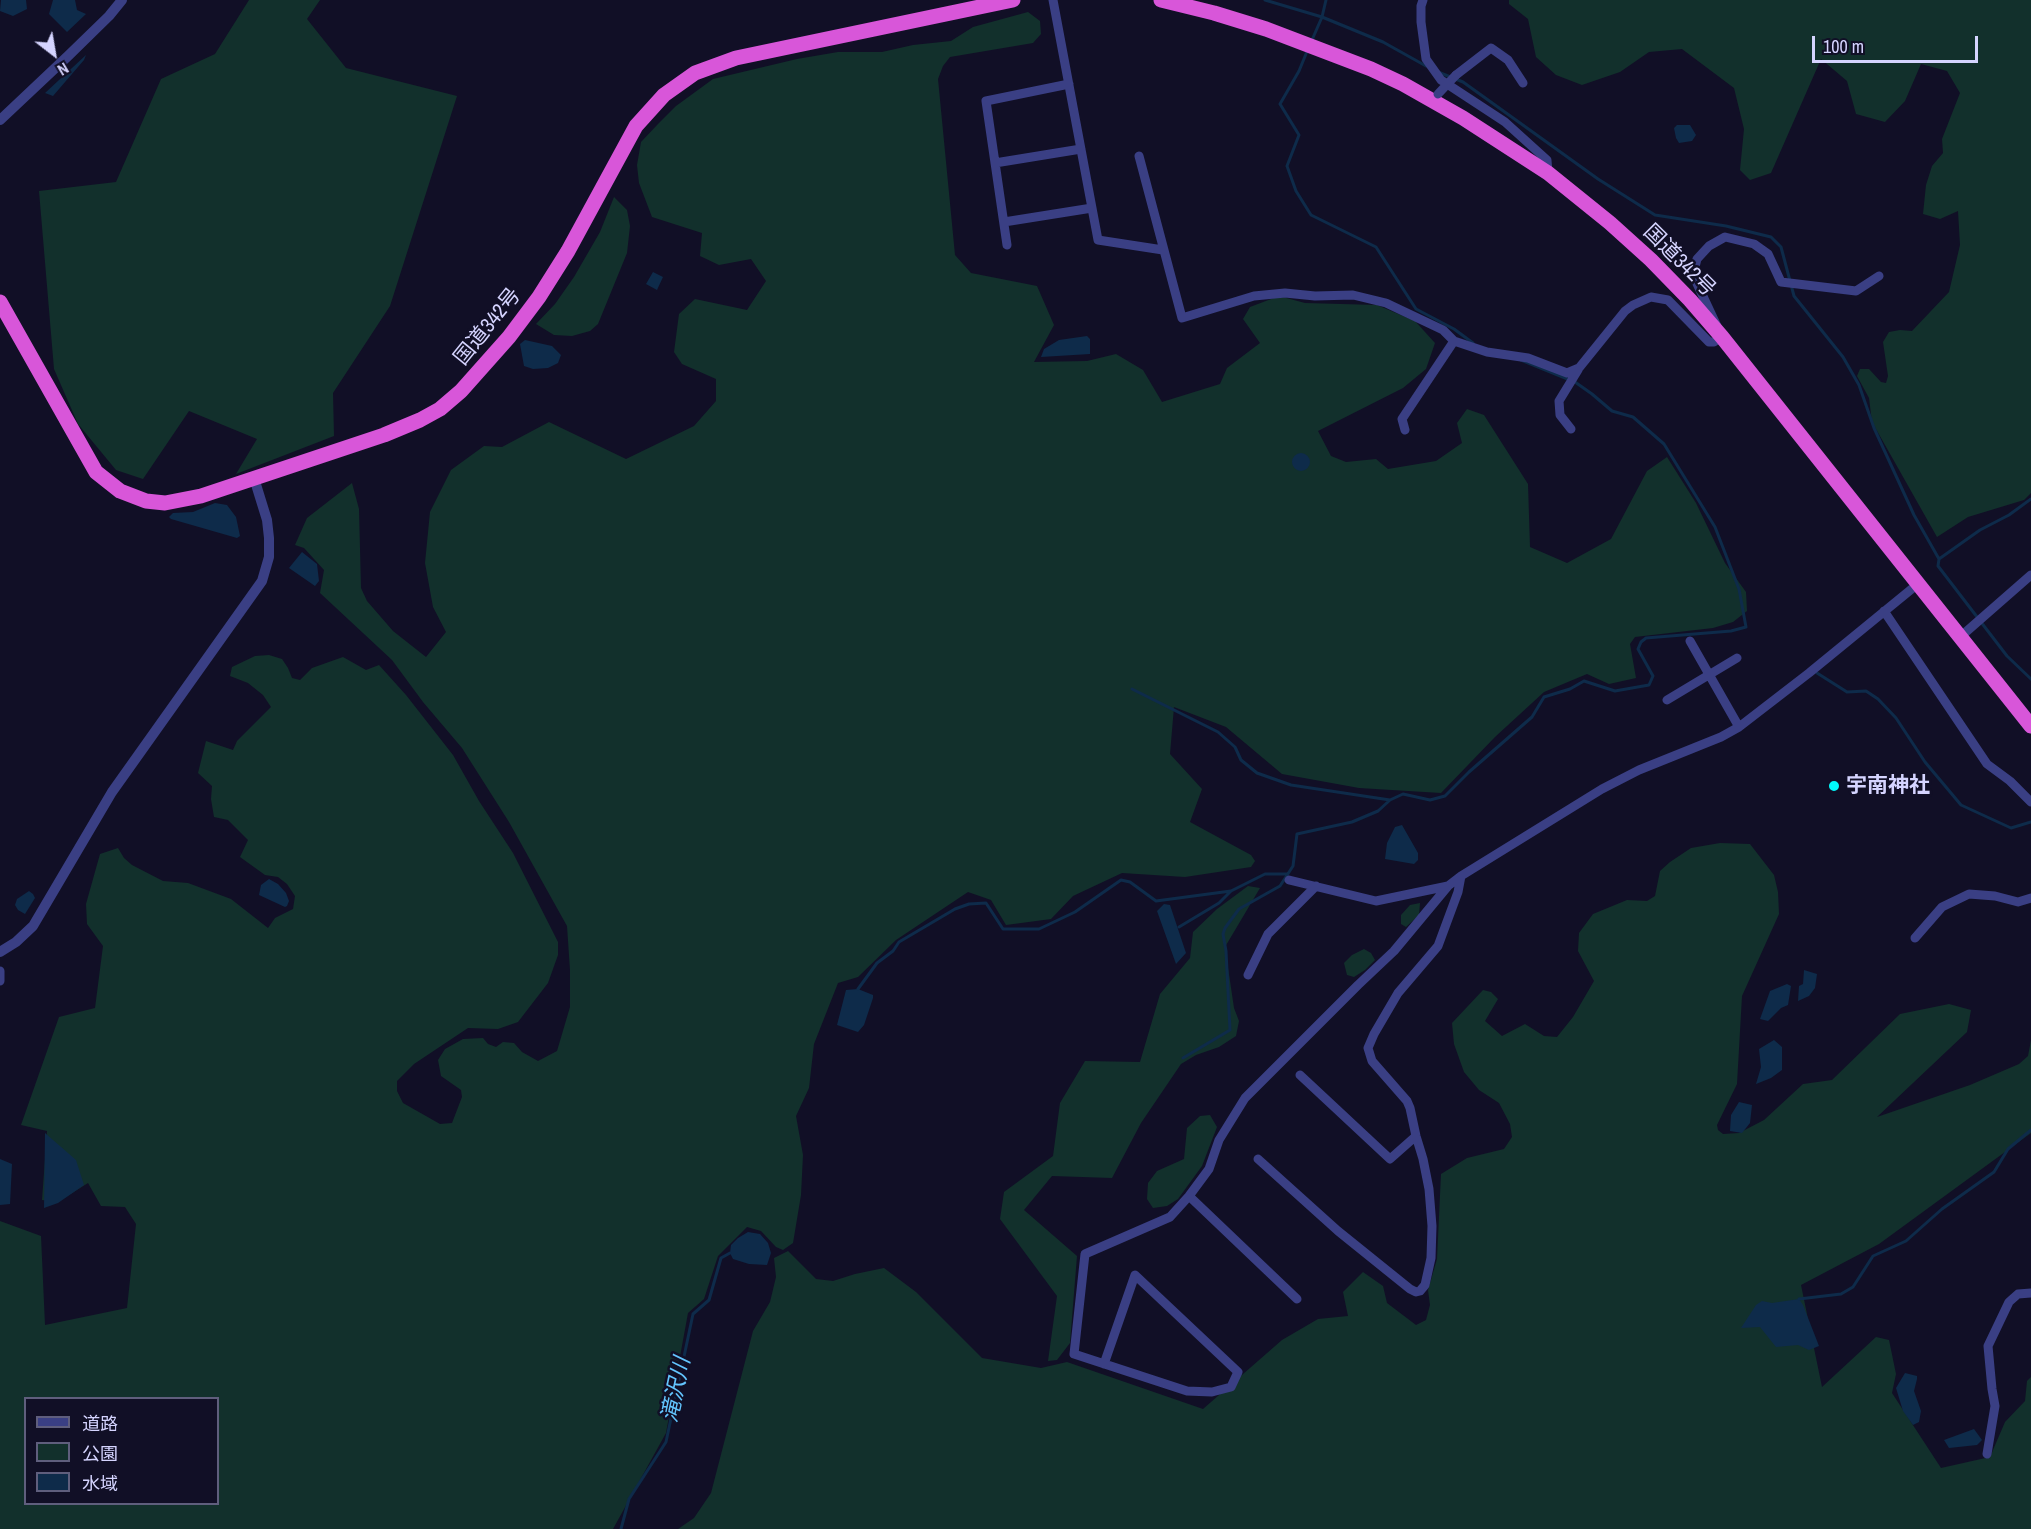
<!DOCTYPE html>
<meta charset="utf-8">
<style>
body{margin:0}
#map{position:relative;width:2031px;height:1529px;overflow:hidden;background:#110f26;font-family:"Archivo Narrow","Noto Sans JP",sans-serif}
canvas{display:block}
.legend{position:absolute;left:24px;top:1397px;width:195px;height:108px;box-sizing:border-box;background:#110f26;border:2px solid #5f5e7d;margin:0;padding:8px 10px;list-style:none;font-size:18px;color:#d5d4ff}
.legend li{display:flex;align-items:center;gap:12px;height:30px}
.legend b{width:30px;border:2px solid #5f5e7d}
.north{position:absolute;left:24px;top:24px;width:60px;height:60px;-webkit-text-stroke:4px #110f26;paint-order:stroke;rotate:149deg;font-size:16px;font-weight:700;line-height:24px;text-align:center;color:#d5d4ff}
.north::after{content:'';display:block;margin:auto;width:21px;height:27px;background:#d5d4ff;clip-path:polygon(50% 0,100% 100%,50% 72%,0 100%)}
.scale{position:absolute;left:1812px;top:36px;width:166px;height:27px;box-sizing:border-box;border:3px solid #d5d4ff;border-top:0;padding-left:8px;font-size:18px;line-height:21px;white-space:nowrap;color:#d5d4ff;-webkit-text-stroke:4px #110f26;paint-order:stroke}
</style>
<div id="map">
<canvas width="2031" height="1529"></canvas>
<ul class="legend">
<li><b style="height:8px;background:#3a3f84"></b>道路</li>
<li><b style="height:16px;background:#12302c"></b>公園</li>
<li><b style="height:16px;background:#0e2b4a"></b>水域</li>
</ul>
<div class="north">N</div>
<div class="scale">100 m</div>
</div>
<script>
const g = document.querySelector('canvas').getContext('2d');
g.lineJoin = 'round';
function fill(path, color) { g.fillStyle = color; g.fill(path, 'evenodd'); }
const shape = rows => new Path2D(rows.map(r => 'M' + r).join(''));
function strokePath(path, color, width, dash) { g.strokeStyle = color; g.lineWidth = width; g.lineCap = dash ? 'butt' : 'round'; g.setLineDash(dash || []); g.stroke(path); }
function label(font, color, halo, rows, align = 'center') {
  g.font = font + ' "Archivo Narrow","Noto Sans JP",sans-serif'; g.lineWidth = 5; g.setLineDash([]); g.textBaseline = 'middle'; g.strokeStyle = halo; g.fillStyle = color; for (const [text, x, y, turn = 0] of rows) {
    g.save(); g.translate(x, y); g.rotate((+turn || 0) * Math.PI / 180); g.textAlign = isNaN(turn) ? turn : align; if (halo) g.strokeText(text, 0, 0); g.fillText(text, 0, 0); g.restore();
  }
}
const green = shape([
 [249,0,320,0,307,19,346,68,457,96,390,306,333,393,334,436,236,474,257,439,189,411,143,479,116,470,78,424,54,369,39,191,116,182,161,79,215,54],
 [1509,0,2031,0,2031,493,2024,500,1968,517,1937,537,1872,422,1869,398,1857,376,1860,369,1869,369,1881,382,1886,383,1888,376,1883,342,1889,332,1900,330,1912,331,1949,292,1960,245,1958,211,1940,219,1923,214,1926,185,1932,166,1943,153,1942,139,1960,93,1947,71,1921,64,1905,101,1885,122,1856,114,1847,81,1821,59,1771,173,1750,180,1740,170,1744,129,1734,88,1682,49,1649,52,1620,72,1582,85,1556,75,1536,57,1528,19,1509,4],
 [1028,12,1040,21,1041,34,1033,43,950,57,943,66,938,79,955,255,971,273,1037,286,1054,325,1034,362,1087,361,1116,354,1143,370,1162,402,1220,384,1227,368,1260,343,1243,319,1250,307,1279,296,1305,303,1377,305,1415,321,1435,343,1426,369,1403,388,1318,431,1331,456,1346,462,1376,459,1388,469,1436,461,1462,443,1457,423,1467,409,1484,415,1528,484,1530,547,1567,563,1611,539,1647,471,1667,457,1696,503,1725,563,1746,592,1747,611,1733,622,1713,628,1635,637,1630,644,1636,678,1609,684,1587,674,1544,692,1495,737,1441,793,1359,788,1282,774,1226,727,1174,707,1170,754,1202,789,1190,822,1251,855,1255,861,1251,867,1185,877,1122,873,1073,896,1051,919,1006,925,991,900,968,892,896,940,858,977,838,983,814,1044,809,1088,796,1116,803,1155,801,1195,793,1243,783,1250,776,1247,761,1231,747,1227,718,1256,704,1299,688,1313,666,1433,613,1529,0,1529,0,1221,41,1236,45,1325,127,1308,136,1224,125,1207,101,1206,88,1183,58,1202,42,1200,47,1131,21,1125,59,1017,95,1008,103,946,87,924,86,904,100,854,118,848,124,858,132,865,163,881,188,883,231,899,268,928,275,918,293,909,295,896,287,884,278,877,265,875,240,857,248,840,228,820,214,817,211,799,212,786,198,773,206,741,233,750,237,741,271,707,263,695,248,683,230,676,232,667,255,656,269,655,282,659,288,668,292,678,300,680,312,668,343,657,366,670,379,665,406,695,453,755,479,801,513,853,558,942,558,955,548,983,518,1022,498,1029,468,1028,414,1064,397,1081,397,1091,403,1103,440,1124,452,1123,462,1097,461,1090,441,1076,438,1060,445,1049,463,1039,483,1038,488,1044,496,1047,503,1042,514,1043,522,1052,538,1061,557,1051,570,1007,570,970,567,926,509,822,462,748,423,702,392,660,320,593,324,570,304,548,295,545,307,518,352,483,359,509,361,588,367,601,393,631,426,657,446,632,433,607,425,563,430,512,451,470,484,446,502,447,549,422,626,459,694,426,716,401,716,379,682,364,674,352,679,314,695,299,747,310,766,281,751,259,719,265,700,256,702,233,652,217,639,183,637,165,641,142,658,124,676,106,713,79,797,59,838,52,882,52,913,45,951,41,973,27],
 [26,1398,218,1398,218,1504,26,1504],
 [614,197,627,210,630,226,627,253,598,324,590,331,572,336,554,335,536,324,555,304,574,277,600,232],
 [1720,843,1750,844,1774,875,1778,892,1779,914,1742,996,1737,1084,1717,1125,1718,1130,1723,1134,1739,1133,1764,1120,1803,1084,1832,1080,1900,1014,1949,1004,1971,1010,1967,1032,1877,1117,1970,1085,2019,1064,2028,1056,2031,1040,2031,1133,1879,1244,1801,1285,1822,1387,1876,1337,1889,1340,1896,1374,1892,1393,1941,1468,1990,1457,2005,1422,2025,1401,2027,1381,2031,1377,2031,1529,678,1529,694,1518,711,1493,753,1331,770,1302,776,1277,774,1258,788,1251,816,1279,833,1281,855,1274,884,1268,916,1292,982,1358,1041,1368,1067,1362,1203,1409,1282,1340,1318,1319,1348,1316,1343,1292,1363,1272,1383,1286,1387,1303,1416,1325,1426,1320,1430,1305,1428,1290,1437,1259,1441,1174,1467,1158,1504,1149,1512,1137,1510,1124,1499,1103,1479,1090,1464,1072,1454,1044,1452,1023,1483,990,1491,992,1498,999,1485,1021,1502,1036,1525,1024,1544,1036,1557,1037,1573,1017,1594,981,1578,951,1579,933,1593,914,1627,900,1647,901,1655,896,1660,871,1670,862,1691,848],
 [1248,886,1260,888,1225,947,1234,1008,1239,1021,1236,1036,1219,1047,1196,1055,1181,1064,1141,1123,1112,1178,1052,1176,1024,1210,1077,1256,1070,1343,1057,1360,1048,1361,1057,1296,1000,1219,1004,1192,1053,1156,1060,1103,1085,1061,1140,1062,1160,994,1190,958,1193,932,1217,909],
 [1420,903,1419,915,1406,927,1401,924,1401,915,1410,905],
 [1364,949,1371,953,1375,960,1365,970,1354,977,1347,975,1344,963,1352,955],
 [1210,1115,1217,1127,1202,1166,1178,1199,1167,1206,1153,1208,1147,1199,1148,1183,1157,1171,1184,1159,1187,1128,1200,1116]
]);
const water = shape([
 [1,0,26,0,27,9,13,16,0,11],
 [53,0,75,0,77,10,86,14,67,32,49,14],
 [86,55,84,60,53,96,45,93],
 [1677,125,1690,125,1696,135,1692,141,1679,143,1676,138,1674,128],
 [653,272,663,277,657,290,646,284],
 [1087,336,1090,339,1090,354,1041,357,1044,349,1059,340],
 [525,340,552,346,561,355,558,363,548,368,533,369,524,366,520,344],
 '1292 462a9 9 0 1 1 18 0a9 9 0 1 1-18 0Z',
 [215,503,227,505,236,517,240,536,237,538,171,519,169,517,173,513,193,512],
 [302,552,317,564,319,581,315,586,289,568],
 [1402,825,1418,853,1418,860,1414,864,1385,859,1387,843,1395,827],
 [269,879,278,884,286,893,289,901,287,906,285,907,259,895,261,885],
 [29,891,33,894,35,898,25,914,18,910,15,905,17,899],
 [1164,904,1170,905,1186,953,1176,964,1157,911],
 [1804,970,1817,974,1815,988,1809,996,1798,1001,1799,986,1803,984],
 [1787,984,1791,986,1788,1005,1781,1008,1768,1021,1760,1019,1770,991],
 [858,989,873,995,873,998,864,1025,858,1032,837,1025,846,990],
 [1774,1040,1782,1047,1782,1070,1771,1078,1756,1084,1761,1067,1759,1049],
 [1739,1102,1752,1105,1750,1123,1742,1133,1730,1131,1731,1115],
 [45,1133,76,1160,84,1185,58,1203,44,1208],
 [0,1159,12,1164,10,1204,0,1205],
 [748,1232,760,1234,768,1243,771,1253,767,1265,749,1264,733,1259,730,1253,731,1245,738,1238],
 [1799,1299,1803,1305,1819,1346,1809,1350,1798,1345,1776,1347,1760,1327,1741,1328,1756,1305,1762,1301,1772,1303],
 [1905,1373,1917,1376,1917,1379,1914,1391,1921,1411,1919,1422,1913,1425,1903,1411,1896,1388],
 [1974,1429,1982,1440,1977,1445,1949,1448,1944,1440]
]);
const stream = shape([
 [1265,0,1322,17,1383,42,1426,66],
 [1312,40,1322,17,1326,0],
 [1308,49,1299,71,1280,104,1299,135,1287,166,1296,191,1311,215,1376,247,1416,309,1454,329,1473,343],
 [1438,72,1463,82,1598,179,1655,215,1726,226,1771,237,1781,247,1794,296,1843,357,1859,385,1874,428,1914,515,1939,559,1938,566,2007,656,2031,679],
 [1939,559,1980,530,2009,515,2031,499],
 [1817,673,1847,692,1866,691,1878,699,1896,718,1925,762,1961,805,2011,828,2031,822],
 [1132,689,1218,732,1235,747,1241,760,1257,773,1291,785,1390,800,1403,794,1430,800,1445,796,1469,772,1532,717,1544,697,1570,689,1584,681,1615,691,1649,685,1653,676,1638,649,1641,642,1646,638,1731,631,1746,627,1739,589,1715,527,1664,444,1633,417,1612,411,1592,394,1575,382,1521,360],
 [1179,927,1219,903,1231,891,1265,874,1287,874],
 [858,989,877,963,893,951,899,942,955,909,969,904,986,903,1003,929,1039,929,1075,912,1121,880,1130,882,1156,901,1231,891],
 [1183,1058,1230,1030,1226,951,1223,934,1225,928,1239,909,1280,886,1293,866,1297,834,1352,822,1378,811,1390,800],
 [1799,1299,1841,1294,1853,1287,1873,1256,1906,1241,1942,1209,1994,1172,2008,1149,2031,1130],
 [621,1529,629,1499,666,1442,693,1314,709,1300,721,1258,730,1253]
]);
const minor = shape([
 [1053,0,1098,240,1163,250],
 [1423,0,1421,6,1421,22,1426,59,1441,80,1505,122,1547,160,1548,173],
 [1456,75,1491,48,1508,60,1523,83],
 [1139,156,1182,318,1254,296,1285,293,1315,296,1353,295,1386,303,1443,330,1454,341,1487,352,1528,358,1567,373,1579,368,1625,311,1633,305,1651,297,1668,300,1709,342,1714,342,1722,337,1693,275,1697,259,1709,246,1725,237,1754,244,1768,254,1781,282,1856,291,1879,276],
 [995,163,1081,149],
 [1004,222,1092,208],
 [1007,245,986,101,1069,84],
 [1571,429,1560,415,1559,401,1578,370],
 [1405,430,1402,419,1454,341],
 [1884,611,1987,764,2010,781,2031,802],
 [1959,638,2031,575],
 [1690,641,1739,727],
 [1667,700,1737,658],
 [1289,880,1376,901,1448,886],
 [1915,938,1942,907,1969,894,1995,896,2018,902,2031,898],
 [0,971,0,981],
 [1248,975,1268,934,1316,886],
 [1300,1075,1390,1159,1416,1136],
 [1258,1159,1338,1231,1410,1289,1416,1292,1420,1291,1425,1285,1431,1258,1432,1226,1429,1189,1423,1159,1416,1136,1410,1108,1407,1101,1372,1061,1368,1048,1374,1034,1398,993,1438,946,1458,892,1461,876],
 [1189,1196,1297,1299],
 [1104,1364,1135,1275,1238,1372,1231,1387,1212,1392,1187,1391,1074,1354,1085,1254,1170,1217,1189,1196,1209,1169,1219,1140,1245,1098,1358,985,1394,951,1448,886,1461,876,1602,789,1639,770,1721,737,1739,727,1809,673,1919,583],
 [1987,1454,1995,1406,1992,1389,1988,1346,2009,1302,2018,1294,2031,1293]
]);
const tertiary = shape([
 [0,120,68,56,109,16,122,0],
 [0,952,16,942,33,926,112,792,262,581,269,557,269,538,267,520,254,478]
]);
const trunk = shape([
 [1161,0,1214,13,1266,29,1371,69,1403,84,1463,118,1548,173,1610,223,1651,260,1690,300,1722,337,2031,726],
 [0,302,96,472,120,491,146,501,165,503,201,496,384,435,420,420,440,409,461,391,509,337,539,297,568,251,636,126,664,95,695,73,736,58,1013,0]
]);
const minorBridge = shape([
 [1438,94,1456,75]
]);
const markers = [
 [1834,786,6,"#01fcfd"]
];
const streetNames = [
 ["国道342号",1679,261,45],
 ["国道342号",488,327,-51]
];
const poiNames = [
 ["宇南神社",1846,786]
];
const waterNames = [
 ["滝沢川",677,1390,-78]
];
fill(green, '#12302c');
fill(water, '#0e2b4a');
strokePath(stream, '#0e2b4a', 3);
strokePath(minor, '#3a3f84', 9);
strokePath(tertiary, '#3a3f84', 10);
strokePath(trunk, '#d856d9', 15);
strokePath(minorBridge, '#3a3f84', 9);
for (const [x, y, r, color] of markers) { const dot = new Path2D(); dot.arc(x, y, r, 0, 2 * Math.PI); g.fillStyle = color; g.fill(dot); strokePath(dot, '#110f26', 2); }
label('21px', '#d5d4ff', '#110f26', streetNames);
label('bold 21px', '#d5d4ff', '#110f26', poiNames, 'left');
label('italic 22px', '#63c5fe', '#110f26', waterNames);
</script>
